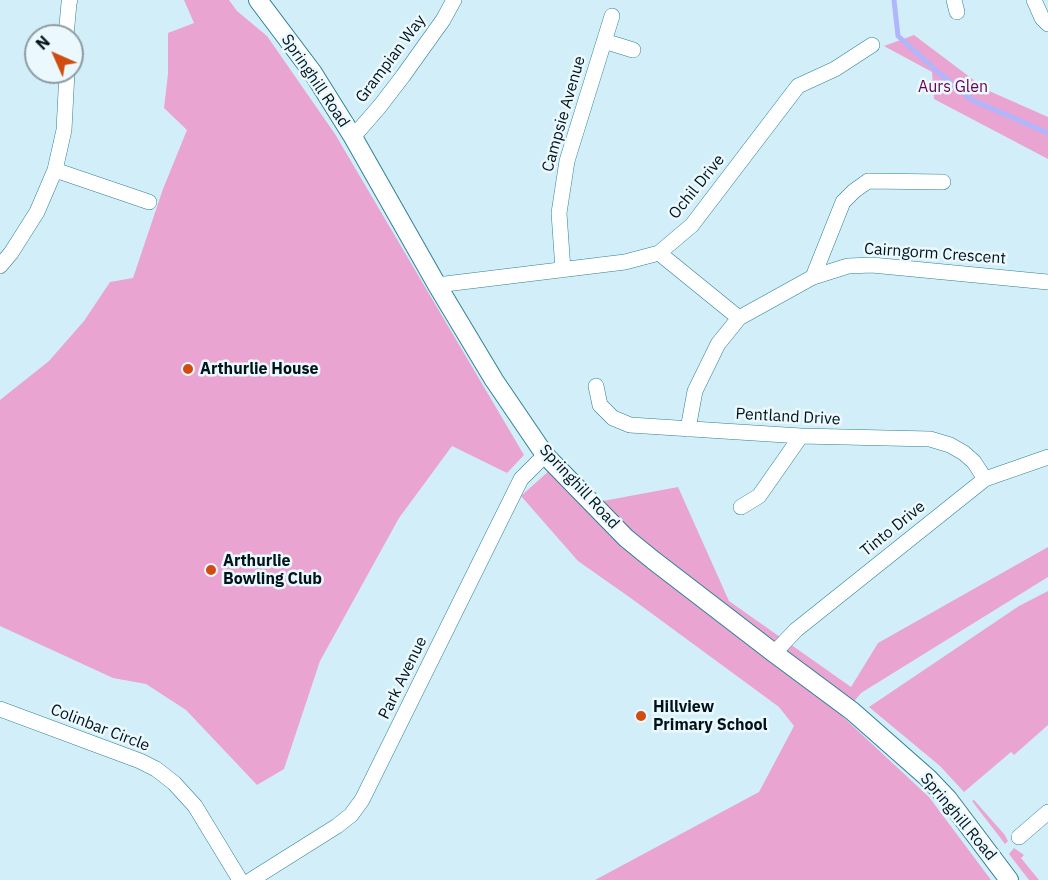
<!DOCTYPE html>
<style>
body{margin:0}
#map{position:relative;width:1048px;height:880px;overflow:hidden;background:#d2eff9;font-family:"IBM Plex Sans",sans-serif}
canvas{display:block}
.north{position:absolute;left:24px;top:24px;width:60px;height:60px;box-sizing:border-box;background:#ebf9fe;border:2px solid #8d9da3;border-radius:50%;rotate:315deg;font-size:16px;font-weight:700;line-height:24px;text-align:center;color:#00131a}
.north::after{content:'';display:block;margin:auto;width:21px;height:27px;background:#d24c10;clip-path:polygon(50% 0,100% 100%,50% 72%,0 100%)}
</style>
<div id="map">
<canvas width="1048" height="880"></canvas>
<div class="north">N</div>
</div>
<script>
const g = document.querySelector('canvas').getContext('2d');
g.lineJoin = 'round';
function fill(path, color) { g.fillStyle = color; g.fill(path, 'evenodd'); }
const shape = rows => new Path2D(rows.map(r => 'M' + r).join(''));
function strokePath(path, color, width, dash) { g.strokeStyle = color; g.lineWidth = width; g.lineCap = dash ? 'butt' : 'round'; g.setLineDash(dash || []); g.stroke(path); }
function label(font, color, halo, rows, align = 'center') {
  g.font = font + ' "IBM Plex Sans",sans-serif'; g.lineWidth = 5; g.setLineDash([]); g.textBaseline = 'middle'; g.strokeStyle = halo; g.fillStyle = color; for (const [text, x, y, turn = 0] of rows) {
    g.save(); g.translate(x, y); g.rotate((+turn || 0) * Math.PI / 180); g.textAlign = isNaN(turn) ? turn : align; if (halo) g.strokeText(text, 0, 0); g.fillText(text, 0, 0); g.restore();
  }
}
const green = shape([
 [184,0,229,0,237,11,267,36,335,134,524,455,507,473,452,446,399,518,320,661,284,769,257,785,186,710,146,684,113,678,0,626,0,400,49,361,84,321,110,282,133,278,163,189,187,130,164,108,168,74,168,33,194,23],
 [914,35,987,90,1048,117,1048,159,934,99,932,72,884,46],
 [561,460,603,501,678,487,729,601,851,687,878,643,1048,547,1048,577,861,693,842,716,929,797,991,880,595,880,759,792,794,726,779,707,632,599,578,561,521,496],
 [1048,591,1048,725,1014,755,1011,752,964,792,940,766,869,707,1019,606],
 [974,800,1004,834,1008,841,1005,844,972,801],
 [1014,848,1024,855,1021,858,1039,880,1029,880,1009,854]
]);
const stream = shape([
 [894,0,898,36,939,73,972,100,1048,133]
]);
const minor = shape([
 [954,0,957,12],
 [1034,0,1042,18,1048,24],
 [66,36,69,3,70,0],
 [604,41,633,50],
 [353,137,380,106,403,76,443,20,454,0],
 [55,170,149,202],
 [659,253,739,318],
 [0,266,11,253,37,212,55,170,64,130,67,72],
 [563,270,559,213,567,161,612,16],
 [813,277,843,202,854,191,868,181,943,182],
 [437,285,625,262,659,253,692,225,798,86,835,69,872,45],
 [596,386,600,405,613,418,630,425,801,436,930,439,950,445,964,453,974,462,985,479],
 [688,429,695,391,718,344,739,318,813,277,848,266,872,265,1048,282],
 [741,507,759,496,801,436],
 [774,653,796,630,985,479,1048,457],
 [0,709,140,761,156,769,174,783,195,806,240,880],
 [1019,837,1048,812],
 [251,880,337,826,351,815,362,800,521,479,545,455]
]);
const tertiary = shape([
 [258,0,313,73,353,137,437,285,494,380,545,455,626,538,653,560,774,653,852,711,928,778,948,799,1009,880]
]);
const markers = [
 [188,369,6,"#d24c10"],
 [211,570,6,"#d24c10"],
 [641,716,6,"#d24c10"]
];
const streetNames = [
 ["Grampian Way",391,59,-53],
 ["Springhill Road",315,81,56],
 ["Campsie Avenue",564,114,-74],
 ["Ochil Drive",697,187,-51],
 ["Cairngorm Crescent",935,254,4],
 ["Pentland Drive",788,417,3],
 ["Springhill Road",579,487,47],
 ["Tinto Drive",893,529,-39],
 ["Park Avenue",403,678,-64],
 ["Colinbar Circle",100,728,21],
 ["Springhill Road",958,817,50]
];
const parkNames = [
 ["Aurs Glen",953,87]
];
const poiNames = [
 ["Arthurlie House",200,369],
 ["Arthurlie",223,561],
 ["Bowling Club",223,579],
 ["Hillview",653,707],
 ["Primary School",653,725]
];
fill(green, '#e9a4d2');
strokePath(stream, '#b0b6fb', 5);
strokePath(minor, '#2e8096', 16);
strokePath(tertiary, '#2e8096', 20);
strokePath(minor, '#fff', 15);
strokePath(tertiary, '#fff', 18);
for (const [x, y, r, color] of markers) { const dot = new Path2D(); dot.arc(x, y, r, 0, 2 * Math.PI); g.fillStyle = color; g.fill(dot); strokePath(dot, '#ebf9fe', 2); }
label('16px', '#00131a', '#ebf9fe', streetNames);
label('16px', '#680053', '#ebf9fe', parkNames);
label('bold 16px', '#00131a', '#ebf9fe', poiNames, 'left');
</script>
